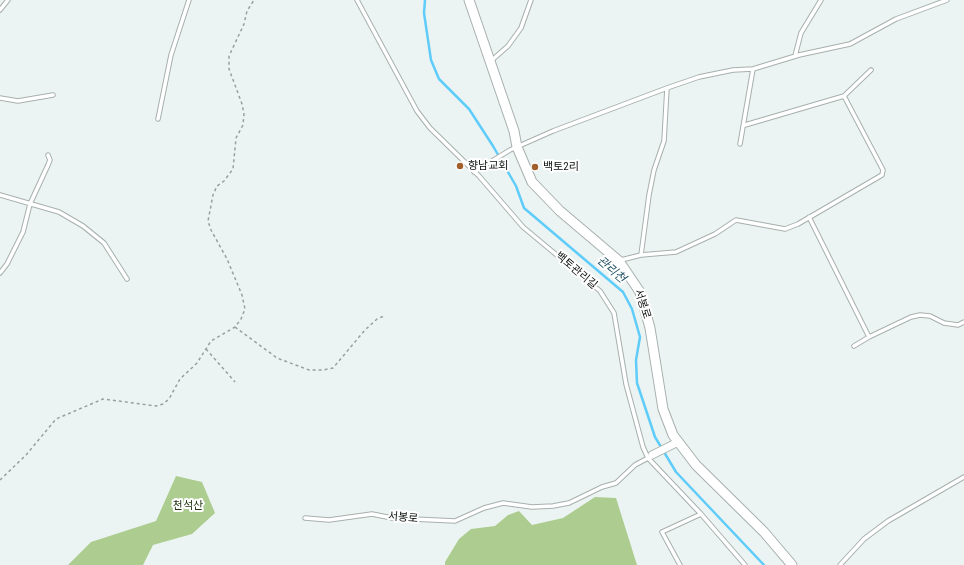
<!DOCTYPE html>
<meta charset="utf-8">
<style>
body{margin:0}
canvas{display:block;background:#ebf4f2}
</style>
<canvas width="964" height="565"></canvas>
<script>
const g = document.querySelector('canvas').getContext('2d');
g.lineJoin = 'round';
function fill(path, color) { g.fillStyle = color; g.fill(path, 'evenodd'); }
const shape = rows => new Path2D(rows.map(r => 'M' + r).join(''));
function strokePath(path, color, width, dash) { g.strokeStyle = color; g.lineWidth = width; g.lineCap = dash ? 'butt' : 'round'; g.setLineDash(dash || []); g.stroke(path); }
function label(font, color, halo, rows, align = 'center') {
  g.font = font + ' "Roboto Condensed","Noto Sans KR",sans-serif'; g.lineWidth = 4; g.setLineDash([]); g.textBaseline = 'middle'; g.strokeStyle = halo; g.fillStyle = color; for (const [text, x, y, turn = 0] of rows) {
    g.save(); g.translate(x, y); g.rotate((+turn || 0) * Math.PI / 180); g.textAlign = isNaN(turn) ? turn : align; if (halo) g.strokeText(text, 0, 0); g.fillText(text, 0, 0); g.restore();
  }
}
const green = shape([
 [176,476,202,482,215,513,192,534,153,545,143,565,68,565,91,542,156,521],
 [595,497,616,498,637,565,445,565,445,562,459,539,471,529,495,526,508,515,519,511,532,525,563,518]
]);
const stream = shape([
 [425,0,424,13,431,60,439,79,469,109,493,146,516,186,524,208,623,292,632,309,640,337,636,360,637,383,655,437,676,472,764,565]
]);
const path = shape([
 [235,327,277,358,309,370,323,370,333,368,365,330,377,319,384,316],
 [206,349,235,382],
 [0,480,26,455,56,419,103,399,156,406,163,404,169,399,180,379,197,363,211,341,235,327,241,319,245,309,242,295,227,259,211,230,208,221,213,195,217,186,224,181,233,169,236,138,243,125,244,114,242,104,229,69,229,56,244,24,247,11,254,0]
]);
const lane = shape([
 [357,0,417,111,430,128,479,176,523,227,600,291,614,313,626,384,643,447,648,458,701,514,745,565],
 [0,10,8,0],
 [795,56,801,33,821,0],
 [491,61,508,46,521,28,531,0],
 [844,96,871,70],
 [0,98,18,101,53,95],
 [158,119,171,55,189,0],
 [740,144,753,69],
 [474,172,510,150,553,131,667,88,699,77,733,70,753,69,799,55,850,44,896,19,947,0],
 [0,195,59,212,83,226,104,243,127,279],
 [809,217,869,337],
 [641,255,649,195,654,170,664,141,667,88],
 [621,260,641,255,676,252,715,234,736,220,785,229,798,224,882,175,883,170,844,96,745,125],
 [0,273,7,264,23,232,30,204,48,165,50,160,48,155],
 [854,346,869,337,911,317,920,315,930,316,944,323,958,325,964,322],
 [305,518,329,520,372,514,392,518,455,521,484,508,503,503,532,507,553,506,569,503,602,487,616,483,635,465,650,457],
 [680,565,662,532,701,514],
 [840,565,864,539,888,521,964,477]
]);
const street = shape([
 [652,455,678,442]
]);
const secondary = shape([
 [469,0,514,131,517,147,532,182,560,211,619,261,640,292,650,328,663,409,673,435,696,465,764,532,792,565]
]);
const markers = [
 [460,166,4,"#a1602b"],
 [535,167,4,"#a1602b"]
];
const poiNames = [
 ["향남교회",468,166],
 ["백토2리",543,167]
];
const streetNames = [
 ["백토관리길",576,271,40],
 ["서봉로",642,304,72],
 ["서봉로",403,518,5]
];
const parkNames = [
 ["천석산",188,506]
];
const waterNames = [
 ["관리천",611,270,41]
];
fill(green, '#accd8f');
strokePath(stream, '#5fccfa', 2.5);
strokePath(lane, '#a7b0ad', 5.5);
strokePath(street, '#a7b0ad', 9);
strokePath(secondary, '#a7b0ad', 11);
strokePath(path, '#989f9e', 1.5, [3, 3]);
strokePath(lane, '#fff', 3.5);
strokePath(street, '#fff', 7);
strokePath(secondary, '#fff', 9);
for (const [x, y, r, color] of markers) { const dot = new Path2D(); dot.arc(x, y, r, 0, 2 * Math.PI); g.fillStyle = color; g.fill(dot); strokePath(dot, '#fff', 1.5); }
label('11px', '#0c100f', '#fff', poiNames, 'left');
label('11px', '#0c100f', '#fff', streetNames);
label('11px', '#223210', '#fff', parkNames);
label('italic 12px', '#224f63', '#fff', waterNames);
</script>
